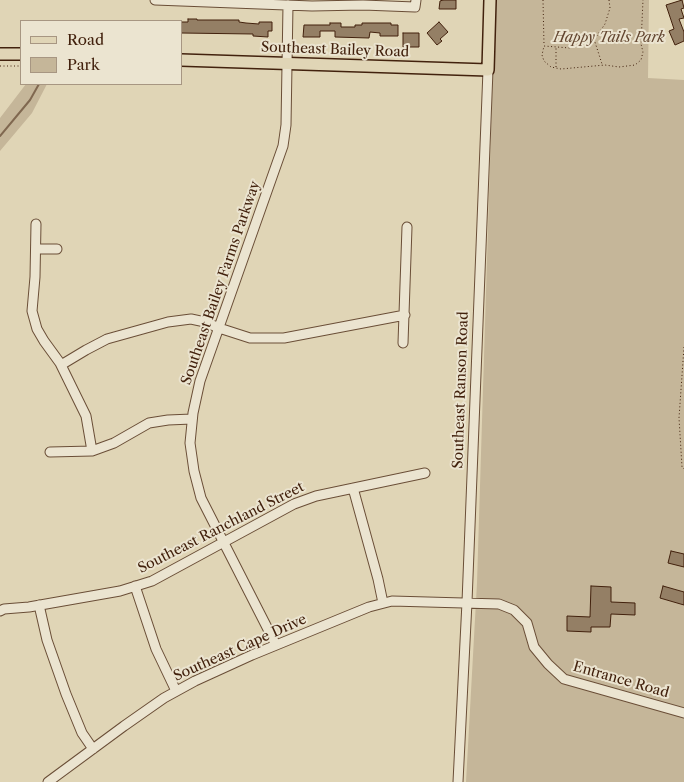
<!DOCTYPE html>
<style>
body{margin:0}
#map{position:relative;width:684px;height:782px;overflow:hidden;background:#e0d5b6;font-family:"Libre Caslon Text",serif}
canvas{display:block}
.legend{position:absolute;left:20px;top:20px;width:162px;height:65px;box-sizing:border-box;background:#ebe4d0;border:1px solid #a79682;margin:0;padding:6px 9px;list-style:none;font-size:15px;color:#42210d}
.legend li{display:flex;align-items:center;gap:10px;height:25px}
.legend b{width:25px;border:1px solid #a79682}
</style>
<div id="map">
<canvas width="684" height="782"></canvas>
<ul class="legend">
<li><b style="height:6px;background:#e0d5b6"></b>Road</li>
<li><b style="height:14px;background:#c5b699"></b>Park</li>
</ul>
</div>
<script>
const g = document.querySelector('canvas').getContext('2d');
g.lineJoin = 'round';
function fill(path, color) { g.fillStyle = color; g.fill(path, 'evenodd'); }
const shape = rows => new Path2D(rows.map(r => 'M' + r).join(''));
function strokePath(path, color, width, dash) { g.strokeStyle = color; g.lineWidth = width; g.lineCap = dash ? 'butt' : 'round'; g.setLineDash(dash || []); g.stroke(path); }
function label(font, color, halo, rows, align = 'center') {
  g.font = font + ' "Libre Caslon Text",serif'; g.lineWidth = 4; g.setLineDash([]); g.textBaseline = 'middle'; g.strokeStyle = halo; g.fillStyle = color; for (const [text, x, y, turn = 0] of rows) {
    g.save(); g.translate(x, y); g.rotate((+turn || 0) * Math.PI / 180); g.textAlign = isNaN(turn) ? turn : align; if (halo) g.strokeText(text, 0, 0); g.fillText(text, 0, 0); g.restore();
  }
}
const green = shape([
 [495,0,649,0,648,78,684,80,684,782,466,782,477,583],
 [26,84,47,84,32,113,0,151,0,118]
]);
const stream = shape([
 [0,136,30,100,39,84]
]);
const building = shape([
 [443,0,456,0,456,9,439,9,440,1,443,0],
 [682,0,684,8,681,9,684,18,679,19,684,32,684,41,675,45,669,31,674,29,666,5,682,0],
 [188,19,197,19,197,20,239,20,239,22,246,23,259,24,259,22,272,22,272,31,268,31,268,37,253,36,253,34,181,33,181,22,188,22,188,19],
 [439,22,448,32,440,39,442,41,437,45,427,33,439,22],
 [330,23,341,23,341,27,355,27,355,25,362,25,362,23,391,23,391,25,398,25,398,36,380,36,380,33,370,32,369,38,335,37,335,31,320,31,320,37,303,37,304,25,330,25,330,23],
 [403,33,419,33,419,47,403,47,403,33],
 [671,551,684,554,684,567,668,563,671,551],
 [591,586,611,587,611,602,635,603,635,615,611,614,610,627,591,627,591,632,567,631,567,616,590,617,591,586],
 [663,586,684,592,684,605,660,598,663,586]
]);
const path = shape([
 [543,0,544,45],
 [609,0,610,8,605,24,596,37,585,45,570,48,544,46,542,55,544,61,551,67,561,69,605,65,619,67,635,65,641,60,643,52,641,44,643,0],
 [594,39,602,64],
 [0,66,21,66],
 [556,67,556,48],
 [684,347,679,418,682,467,684,469]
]);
const minor = shape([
 [155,0,312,6,363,5,415,7,416,0],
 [36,224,35,277,32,311,37,329,44,341,60,363,86,416,92,451],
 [36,249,57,249],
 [403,343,407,227],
 [61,365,86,350,107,339,168,322,191,319,205,322,219,328,250,338,284,338,405,315],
 [50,452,92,451,114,443,149,423,168,420,192,419],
 [353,488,378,579,383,603],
 [135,586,156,649,176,691],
 [39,605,47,640,66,694,82,733,93,749],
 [0,611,4,609,29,607,120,591,152,581,294,504,316,496,425,473],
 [276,645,201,498,194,471,190,443,193,413,200,381,283,146,286,125,288,5],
 [48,782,124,726,164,698,195,681,252,655,369,607,392,601,499,604,514,610,527,623,534,647,548,664,564,679,684,713],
 [458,782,467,602,488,70]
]);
const major = shape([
 [0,54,21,54],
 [181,60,488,70,490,0]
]);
const parkNames = [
 ["Happy Tails Park",609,38]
];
const streetNames = [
 ["Southeast Bailey Road",335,50,2],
 ["Southeast Bailey Farms Parkway",221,283,-71],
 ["Southeast Ranson Road",461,390,-88],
 ["Southeast Ranchland Street",221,528,-27],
 ["Southeast Cape Drive",240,648,-24],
 ["Entrance Road",621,680,16]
];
fill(green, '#c5b699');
strokePath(stream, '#806850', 2);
fill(building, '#947f65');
strokePath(building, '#42210d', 1);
strokePath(minor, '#6a4e37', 11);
strokePath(major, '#42210d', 14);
strokePath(path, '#42210d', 1, [1, 2.5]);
strokePath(minor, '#ebe4d0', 9);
strokePath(major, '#e0d5b6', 11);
label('italic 14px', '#634630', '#ebe4d0', parkNames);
label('14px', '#42210d', '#ebe4d0', streetNames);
</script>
